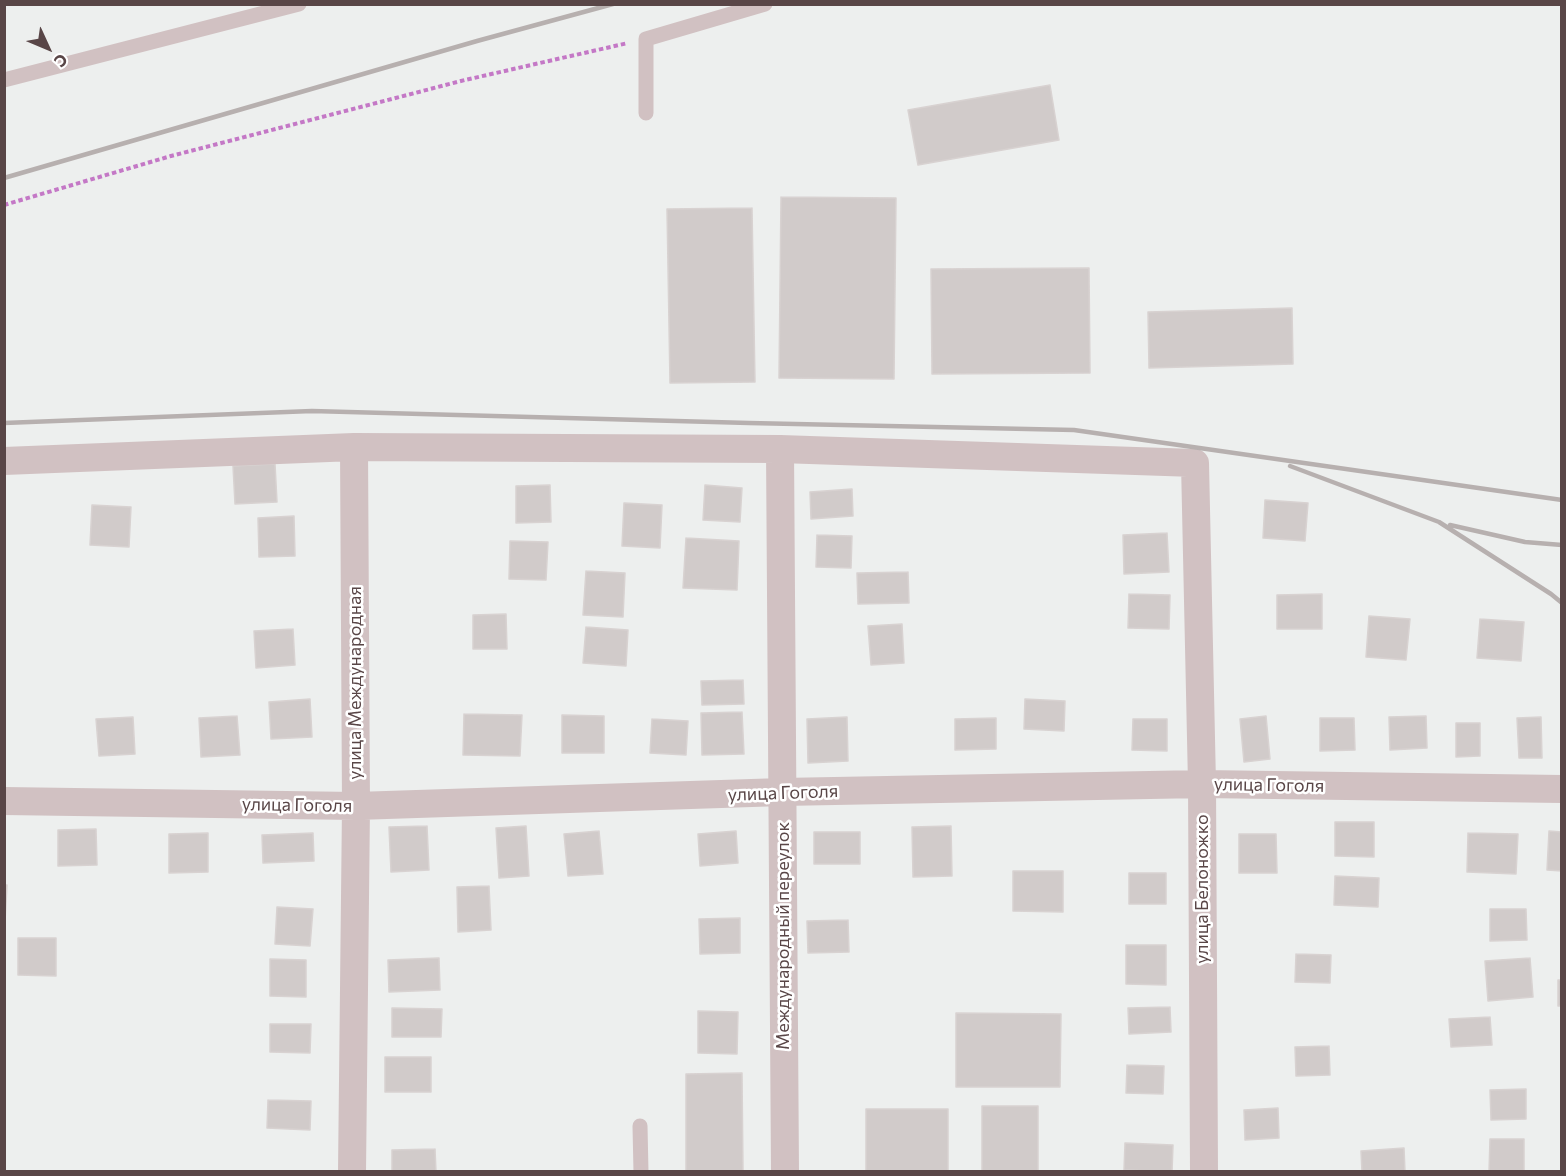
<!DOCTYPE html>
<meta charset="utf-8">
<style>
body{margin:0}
#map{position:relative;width:1566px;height:1176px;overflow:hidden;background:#edefee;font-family:Commissioner,sans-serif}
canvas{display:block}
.frame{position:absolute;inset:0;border:6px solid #594647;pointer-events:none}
.north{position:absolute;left:18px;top:18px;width:60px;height:60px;-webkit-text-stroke:4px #fff;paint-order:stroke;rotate:134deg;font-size:16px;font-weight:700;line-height:24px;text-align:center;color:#594647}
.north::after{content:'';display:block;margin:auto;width:21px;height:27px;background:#594647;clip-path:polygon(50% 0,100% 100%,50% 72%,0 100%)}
</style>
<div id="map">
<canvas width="1566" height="1176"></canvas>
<div class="frame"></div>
<div class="north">С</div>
</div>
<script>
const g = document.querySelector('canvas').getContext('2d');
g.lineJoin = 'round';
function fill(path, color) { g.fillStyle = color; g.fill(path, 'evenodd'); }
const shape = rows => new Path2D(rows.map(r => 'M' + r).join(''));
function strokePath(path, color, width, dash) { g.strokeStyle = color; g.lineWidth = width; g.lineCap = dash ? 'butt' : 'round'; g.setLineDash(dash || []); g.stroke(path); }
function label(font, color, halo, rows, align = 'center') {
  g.font = font + ' Commissioner,sans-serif'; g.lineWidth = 5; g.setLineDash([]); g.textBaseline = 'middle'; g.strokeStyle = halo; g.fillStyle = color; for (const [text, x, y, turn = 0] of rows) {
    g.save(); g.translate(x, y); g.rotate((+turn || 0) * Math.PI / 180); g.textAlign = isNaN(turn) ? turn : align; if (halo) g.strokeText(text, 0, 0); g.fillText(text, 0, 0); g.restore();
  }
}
const building = shape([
 [1050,85,1059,140,918,165,908,110,1050,85],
 [781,197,896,198,894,379,779,378,781,197],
 [752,208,755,382,670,383,667,209,752,208],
 [1089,268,1090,373,932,374,931,269,1089,268],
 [1292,308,1293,364,1149,368,1148,312,1292,308],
 [275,464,277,502,235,504,233,466,275,464],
 [550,485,551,522,516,523,516,486,550,485],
 [705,485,742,488,740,522,703,520,705,485],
 [852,489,853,516,811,519,810,492,852,489],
 [1265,500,1308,503,1305,541,1263,538,1265,500],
 [624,503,662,505,660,548,622,546,624,503],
 [92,505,131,507,129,547,90,545,92,505],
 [294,516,295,556,259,557,258,518,294,516],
 [1167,533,1169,572,1124,574,1123,535,1167,533],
 [817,535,852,536,851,568,816,567,817,535],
 [686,538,739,541,737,590,683,588,686,538],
 [510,541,548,542,546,580,509,579,510,541],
 [586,571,625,573,623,617,583,615,586,571],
 [908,572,909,603,858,604,857,573,908,572],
 [1129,594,1170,595,1169,629,1128,628,1129,594],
 [1322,594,1322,629,1277,629,1277,595,1322,594],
 [506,614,507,649,473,649,473,615,506,614],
 [1369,616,1410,619,1406,660,1366,657,1369,616],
 [1480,619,1524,622,1521,661,1477,658,1480,619],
 [902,624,904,663,871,665,868,626,902,624],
 [586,627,628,630,626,666,583,663,586,627],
 [293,629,295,665,256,668,254,631,293,629],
 [743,680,744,704,702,705,701,681,743,680],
 [310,699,312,737,271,739,269,702,310,699],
 [1025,699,1065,701,1064,731,1024,729,1025,699],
 [742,712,744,754,702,755,701,713,742,712],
 [464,714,522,715,520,756,463,755,464,714],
 [562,715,604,716,604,753,562,753,562,715],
 [237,716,240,755,201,757,199,718,237,716],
 [1266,716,1270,759,1244,762,1240,719,1266,716],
 [1426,716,1427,748,1390,750,1389,717,1426,716],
 [133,717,135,754,99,756,96,719,133,717],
 [847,717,848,761,808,763,807,719,847,717],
 [1541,717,1542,758,1519,758,1517,718,1541,717],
 [996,718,996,749,955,750,955,719,996,718],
 [1320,718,1354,718,1355,750,1320,751,1320,718],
 [652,719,688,721,686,755,650,753,652,719],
 [1133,719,1167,719,1167,751,1132,750,1133,719],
 [1456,723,1480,723,1480,756,1456,757,1456,723],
 [1335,822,1374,822,1374,857,1335,856,1335,822],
 [427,826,429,870,391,872,389,827,427,826],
 [526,826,529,876,499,878,496,828,526,826],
 [951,826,952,876,913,877,912,827,951,826],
 [96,829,97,865,58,866,58,830,96,829],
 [599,831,603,874,568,876,564,834,599,831],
 [736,831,738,863,700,866,698,834,736,831],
 [1549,831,1562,832,1562,871,1547,870,1549,831],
 [814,832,860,832,860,864,814,864,814,832],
 [208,833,208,872,169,873,169,834,208,833],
 [313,833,314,861,263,863,262,835,313,833],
 [1468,833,1518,834,1516,874,1467,872,1468,833],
 [1239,834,1276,834,1277,873,1239,873,1239,834],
 [1013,871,1063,871,1063,912,1013,911,1013,871],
 [1129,873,1166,873,1166,904,1129,904,1129,873],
 [1335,876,1379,878,1378,907,1334,905,1335,876],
 [4,885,7,885,5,921,4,921,4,885],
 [489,886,491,930,458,932,457,887,489,886],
 [277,907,313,909,310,946,275,944,277,907],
 [1490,909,1526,909,1527,940,1490,941,1490,909],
 [740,918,740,953,700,954,699,919,740,918],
 [848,920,849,952,808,953,807,921,848,920],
 [18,938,56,938,56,976,18,975,18,938],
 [1126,945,1166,945,1166,985,1126,984,1126,945],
 [1296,954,1331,955,1330,983,1295,982,1296,954],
 [439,958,440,990,389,992,388,960,439,958],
 [1530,958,1533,997,1488,1001,1485,961,1530,958],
 [270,959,306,960,306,997,270,996,270,959],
 [1558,980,1562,980,1562,1006,1558,1006,1558,980],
 [1170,1007,1171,1032,1129,1034,1128,1008,1170,1007],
 [392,1008,442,1009,441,1037,392,1037,392,1008],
 [698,1011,738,1012,737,1054,698,1053,698,1011],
 [956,1013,1061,1014,1060,1087,956,1087,956,1013],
 [1490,1017,1492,1045,1451,1047,1449,1019,1490,1017],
 [270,1024,311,1024,310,1053,270,1052,270,1024],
 [1329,1046,1330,1075,1296,1076,1295,1047,1329,1046],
 [385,1057,431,1057,431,1092,385,1092,385,1057],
 [1127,1065,1164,1066,1163,1094,1126,1093,1127,1065],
 [742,1073,743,1172,686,1172,686,1074,742,1073],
 [1526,1089,1526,1119,1491,1120,1490,1090,1526,1089],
 [268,1100,311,1101,310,1130,267,1128,268,1100],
 [982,1106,1038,1106,1038,1172,982,1172,982,1106],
 [1278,1108,1279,1138,1245,1140,1244,1110,1278,1108],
 [866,1109,948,1109,948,1172,866,1172,866,1109],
 [1490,1139,1524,1139,1524,1172,1489,1172,1490,1139],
 [1125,1143,1173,1145,1172,1172,1124,1170,1125,1143],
 [1404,1148,1405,1172,1362,1172,1361,1151,1404,1148],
 [435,1149,436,1172,392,1172,392,1150,435,1149]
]);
const path = shape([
 [4,205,171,156,465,80,628,43]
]);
const lane = shape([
 [4,80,299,4],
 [646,113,646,39,765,4],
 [640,1126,641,1172]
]);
const street = shape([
 [780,449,785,1172],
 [4,461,354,447,780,449,1195,463,1202,784,1204,1172],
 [4,801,356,806,782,792,1202,784,1562,789],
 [352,1172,356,806,354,447]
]);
const rail = shape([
 [4,178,477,41,613,4],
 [4,423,312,411,749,423,1074,430,1562,500],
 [1290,466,1439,522,1551,594,1562,603],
 [1450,525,1525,542,1562,545]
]);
const streetNames = [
 ["улица Международная",355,683,-90],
 ["улица Гоголя",1269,785,1],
 ["улица Гоголя",783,793,-2],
 ["улица Гоголя",297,805,1],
 ["улица Белоножко",1202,889,-90],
 ["Международный переулок",783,936,-90]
];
fill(building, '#d1cbca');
strokePath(building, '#d8d2d1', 1.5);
strokePath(path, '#c478c6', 4, [4.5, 3]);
strokePath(lane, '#d1c1c2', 15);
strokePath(street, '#d1c1c2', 28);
strokePath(rail, '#b7b0af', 4.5);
label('18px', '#594647', '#fff', streetNames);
</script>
